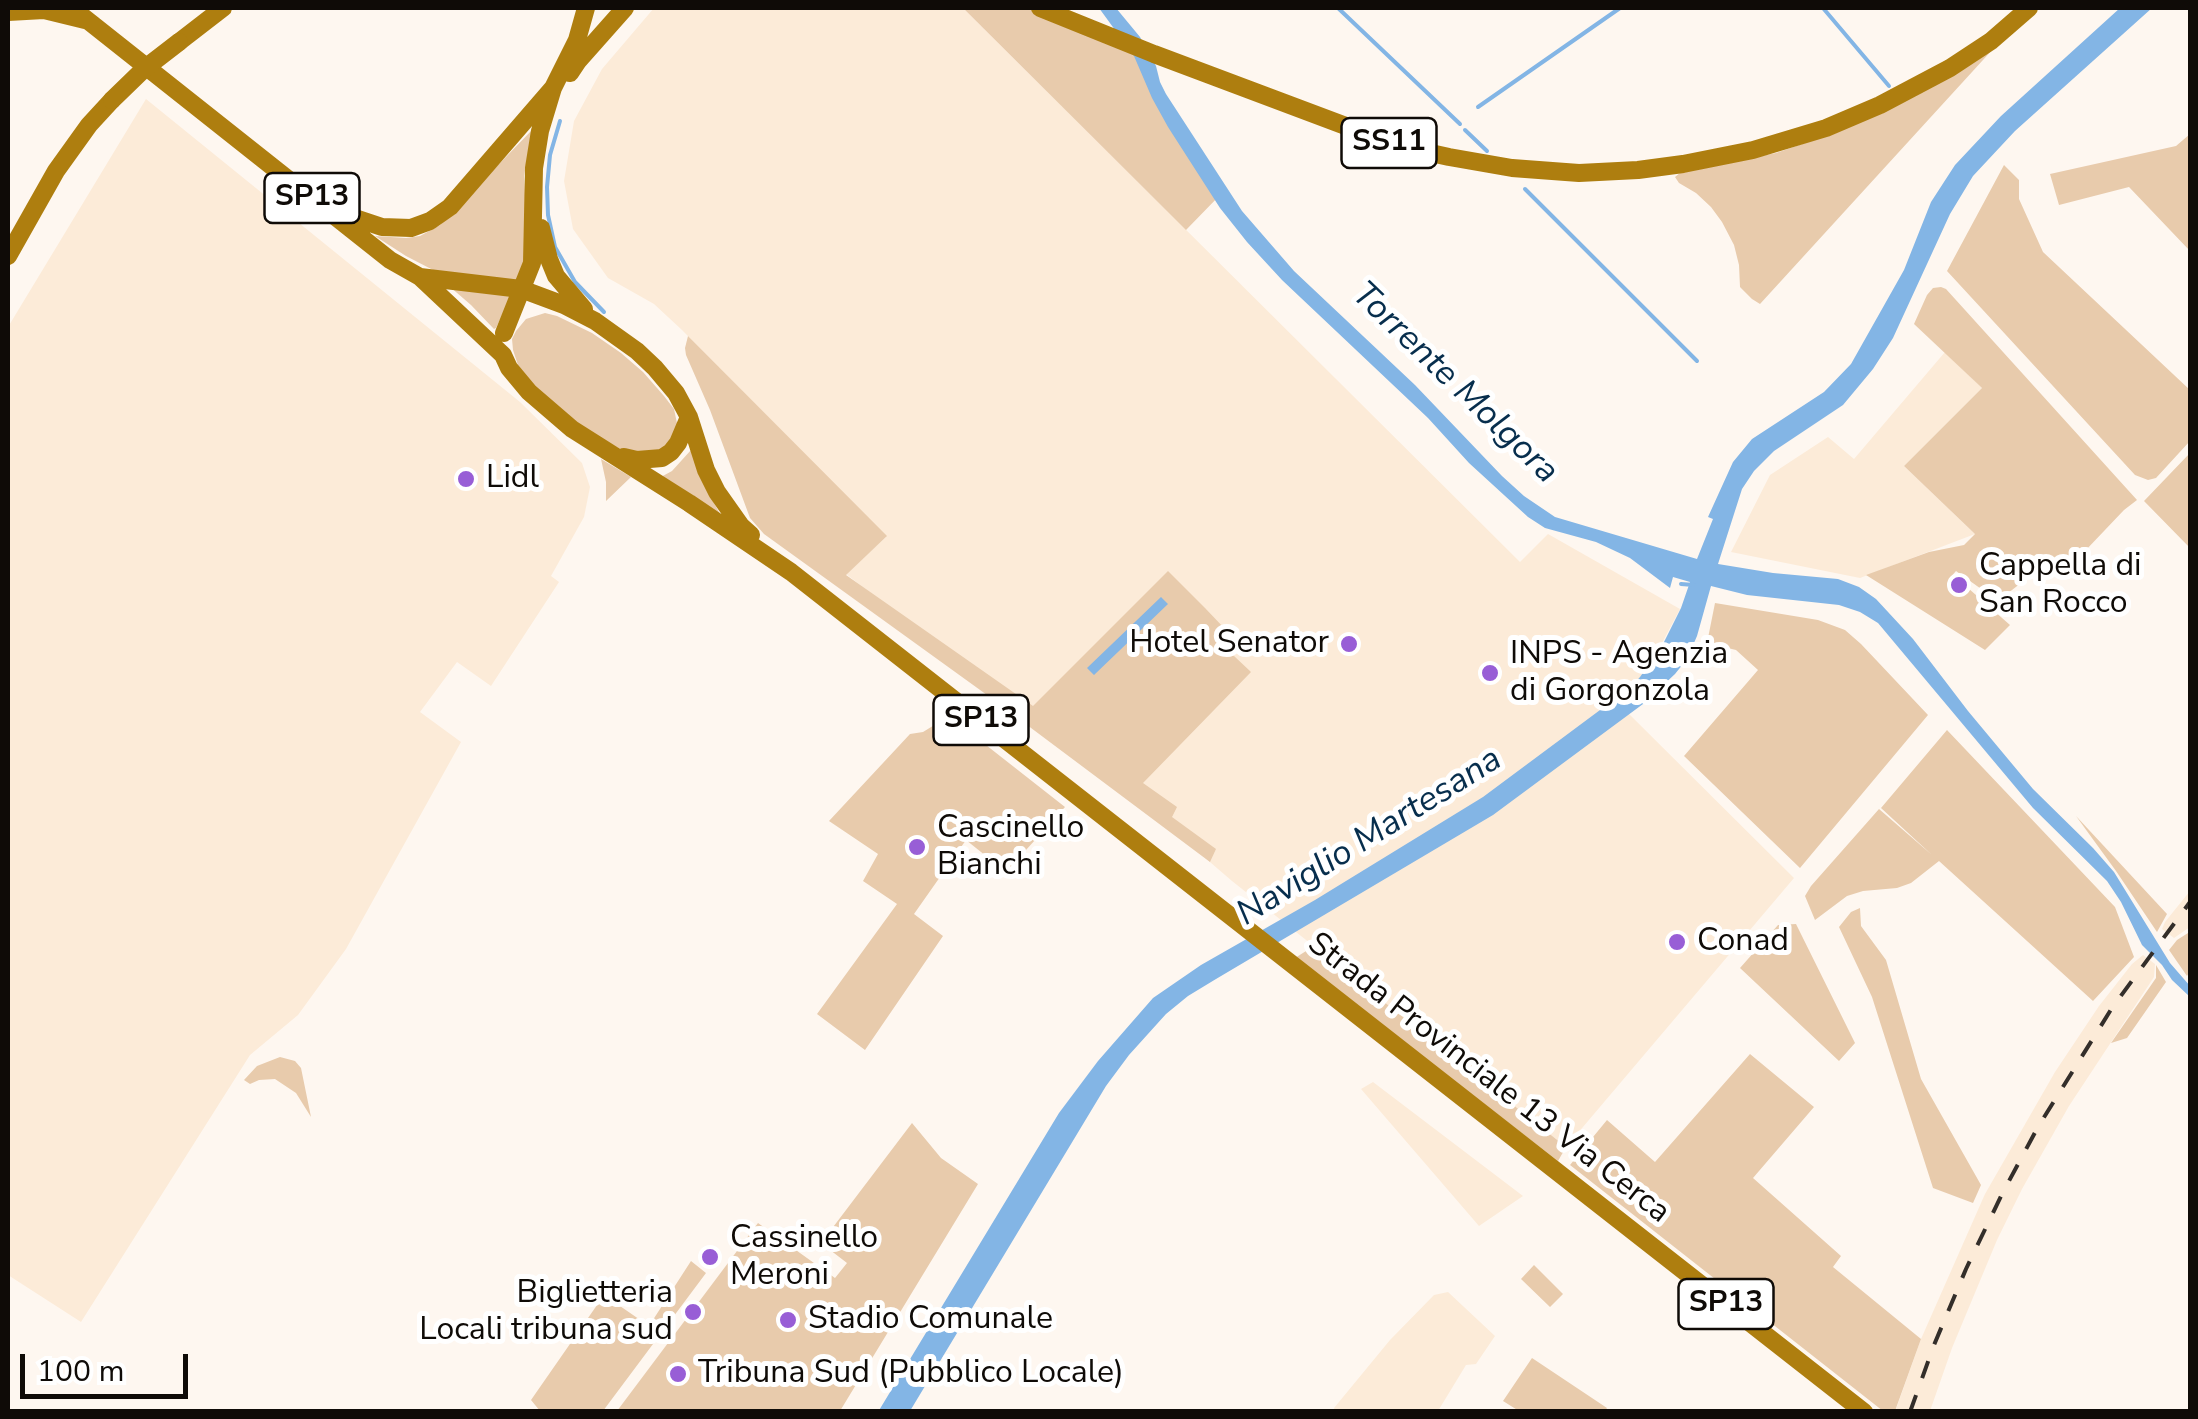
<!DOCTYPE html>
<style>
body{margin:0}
#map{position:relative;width:2198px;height:1419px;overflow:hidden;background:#fef7f0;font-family:"Nunito Sans",sans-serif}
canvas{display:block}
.frame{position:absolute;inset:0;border:10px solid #0f0b07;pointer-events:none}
.scale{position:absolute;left:20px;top:1354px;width:168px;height:45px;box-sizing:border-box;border:5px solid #0f0b07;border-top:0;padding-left:12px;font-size:30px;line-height:35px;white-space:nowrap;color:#0f0b07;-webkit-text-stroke:8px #fff;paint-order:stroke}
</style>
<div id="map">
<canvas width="2198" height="1419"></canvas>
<div class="frame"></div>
<div class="scale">100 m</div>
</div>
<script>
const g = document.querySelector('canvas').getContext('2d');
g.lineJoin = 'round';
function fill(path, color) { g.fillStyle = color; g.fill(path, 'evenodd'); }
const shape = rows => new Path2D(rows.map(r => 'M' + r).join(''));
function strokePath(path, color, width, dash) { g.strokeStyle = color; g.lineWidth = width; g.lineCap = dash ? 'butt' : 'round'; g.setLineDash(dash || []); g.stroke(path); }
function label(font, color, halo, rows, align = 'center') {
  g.font = font + ' "Nunito Sans",sans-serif'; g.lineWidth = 10; g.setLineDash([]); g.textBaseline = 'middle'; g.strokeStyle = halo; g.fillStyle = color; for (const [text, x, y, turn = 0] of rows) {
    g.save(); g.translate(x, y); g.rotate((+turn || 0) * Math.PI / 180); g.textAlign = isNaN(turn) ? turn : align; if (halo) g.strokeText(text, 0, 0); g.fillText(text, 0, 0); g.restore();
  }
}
const built = shape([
 [654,8,963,8,1520,562,1548,534,1680,609,1626,711,1794,878,1566,1147,1232,881,1132,795,846,574,886,537,682,330,654,304,608,278,573,229,564,181,574,121,602,69],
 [146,99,520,402,582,463,590,487,584,517,551,576,559,582,491,686,457,662,420,712,461,742,346,949,298,1015,250,1055,81,1322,8,1275,8,327],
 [1945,352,1982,388,1904,466,1975,534,1860,578,1731,552,1770,475,1828,437,1854,459],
 [2190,891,2190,927,2174,938,2162,929,2165,922],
 [2143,955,2155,964,2154,977,2069,1106,2022,1189,1997,1240,1952,1348,1930,1411,1895,1412,1921,1339,1985,1194,2055,1072,2099,1006,2132,964],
 [1373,1082,1523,1196,1479,1226,1361,1089],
 [1448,1292,1495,1336,1476,1364,1466,1365,1438,1411,1335,1411,1334,1408,1390,1340,1434,1295]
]);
const green = shape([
 [963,8,1040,8,1134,45,1221,194,1186,230],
 [2004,37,1760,304,1752,299,1740,287,1739,265,1734,245,1722,222,1711,207,1696,193,1679,183,1675,177,1681,172,1776,153,1837,132],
 [532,130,524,176,528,247,520,281,435,271,406,256,375,236,406,238,420,236,440,225],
 [2190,134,2190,251,2129,187,2059,205,2050,174,2176,146],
 [2004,165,2019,180,2019,199,2043,252,2190,390,2190,441,2156,478,2148,480,2135,475,1947,271],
 [449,286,511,296,496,328,494,329,471,305],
 [1941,287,1946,289,2137,500,2124,510,2065,572,2040,568,1998,601,1956,571,1949,579,1952,592,1956,595,1968,588,2010,625,1985,650,1866,575,1929,552,1964,545,1975,534,1904,466,1982,388,1914,324,1927,295,1933,288],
 [545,313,557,316,592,333,621,353,643,372,664,396,674,409,678,428,664,451,637,455,620,449,581,427,531,383,518,365,513,350,512,339,516,331,526,319],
 [688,336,887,536,846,575,1033,706,1168,571,1205,608,1225,629,1216,639,1251,672,1143,783,1177,807,1172,817,1216,849,1210,862,987,695,764,534,750,518,710,410,686,355,685,348],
 [691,450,700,477,720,514,659,478,672,471],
 [2190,453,2190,548,2144,501],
 [601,459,631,477,606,501,606,482],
 [1715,603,1818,620,1845,630,1861,644,1928,715,1800,868,1684,756,1758,670,1736,650,1707,643],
 [949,716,1065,807,1006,872,966,840,914,914,943,936,865,1050,817,1014,897,904,863,881,878,854,829,821,910,734,923,732],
 [1947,730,2115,907,2134,957,2093,1001,1939,861,1911,883,1897,888,1863,891,1847,896,1815,920,1805,896,1811,886,1879,809,1932,855,1881,808],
 [2076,816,2167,914,2157,932,2116,871],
 [1860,908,1861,926,1886,960,1921,1079,1981,1185,1973,1203,1933,1188,1872,997,1839,927,1851,912],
 [1796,924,1855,1043,1839,1061,1740,968,1778,925],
 [2188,933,2190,935,2190,971,2187,976,2169,950,2177,940],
 [1314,946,1566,1147,1558,1161,1295,958],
 [2156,965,2166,982,2127,1038,2111,1043,2156,978],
 [1750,1054,1814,1107,1753,1178,1841,1256,1833,1267,1921,1339,1895,1411,1883,1411,1570,1165,1607,1120,1655,1162],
 [280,1057,295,1061,301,1068,311,1117,296,1093,275,1079,259,1080,250,1084,244,1080,257,1066],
 [912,1123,941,1158,978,1184,840,1411,617,1411,758,1223,835,1278,847,1263,821,1243],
 [691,1261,706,1273,603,1411,540,1411,531,1400,604,1295,649,1326],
 [1534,1265,1563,1294,1550,1307,1521,1279],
 [1532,1358,1607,1408,1605,1411,1519,1411,1503,1401]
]);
const water = shape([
 [1099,8,1116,8,1140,37,1156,66,1160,82,1166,94,1242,211,1294,271,1415,385,1502,476,1524,496,1555,517,1697,559,1713,519,1708,517,1733,462,1752,439,1824,392,1851,364,1904,270,1931,202,1955,165,2001,116,2120,8,2152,8,2015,131,1973,176,1950,214,1893,338,1873,369,1843,405,1774,451,1754,471,1742,489,1718,564,1773,573,1838,579,1859,587,1876,599,1913,639,1968,711,2033,789,2093,848,2114,872,2170,963,2190,986,2190,997,2172,980,2162,965,2142,945,2121,902,2107,881,2033,808,1878,623,1860,612,1839,605,1747,595,1711,586,1697,636,1687,659,1675,674,1643,704,1493,815,1216,979,1188,996,1166,1014,1129,1055,1106,1086,910,1411,878,1412,1059,1113,1098,1061,1153,998,1201,965,1315,900,1483,797,1631,687,1640,677,1662,646,1681,608,1690,582,1673,577,1670,588,1630,558,1596,542,1545,528,1528,517,1469,463,1428,418,1282,280,1247,242,1220,208,1168,127,1152,98,1134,56],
 [1161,597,1168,604,1094,675,1087,668]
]);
const stream = shape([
 [1338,8,1460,124],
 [1823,8,1889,86],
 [1478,107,1620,8],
 [560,121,550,155,547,187,548,215,555,247,575,282,604,312],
 [1465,130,1487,151],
 [1525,189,1697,361],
 [1681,584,1694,585]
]);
const primary = shape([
 [72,8,390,260,420,277,503,355,509,368,529,392,572,429,689,503,791,572,1864,1412],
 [1040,8,1154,54,1399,146,1449,157,1512,168,1579,173,1638,170,1683,164,1753,150,1826,128,1880,105,1950,68,1991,41,2029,8],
 [8,12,44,10,85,20],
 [179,42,223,8],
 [570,73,578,61,625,8],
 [339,206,355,218,382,227,411,228,430,221,450,207,553,88],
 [541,228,549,259,556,276,584,309],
 [8,256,56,171,89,125,112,100],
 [420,277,521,289,564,305,595,321,637,351,655,368,676,393,689,417,706,470,717,492,741,526,751,535],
 [504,333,532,263,534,168,540,131,553,88,577,40,586,8],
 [624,457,637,460,662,458,671,452,678,443,689,417]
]);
const rail = shape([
 [1910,1412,1934,1345,1966,1269,2002,1194,2038,1127,2112,1008,2190,902]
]);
const primaryBridge = shape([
 [112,100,144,69,179,42]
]);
const markers = [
 [466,479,10,"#985ed6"],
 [1959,585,10,"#985ed6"],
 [1349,644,10,"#985ed6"],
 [1490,673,10,"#985ed6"],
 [917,847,10,"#985ed6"],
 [1677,942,10,"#985ed6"],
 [710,1257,10,"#985ed6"],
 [693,1312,10,"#985ed6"],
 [788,1320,10,"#985ed6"],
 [678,1374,10,"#985ed6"]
];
const shields = [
 [1389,143,95],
 [312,198,95],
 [981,720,95],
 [1726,1304,95]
];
const shieldNames = [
 ["SS11",1389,143],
 ["SP13",312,198],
 ["SP13",981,720],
 ["SP13",1726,1304]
];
const poiNames = [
 ["Lidl",486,479],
 ["Cappella di",1979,567],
 ["San Rocco",1979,604],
 ["Hotel Senator",1329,644,"right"],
 ["INPS - Agenzia",1510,655],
 ["di Gorgonzola",1510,692],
 ["Cascinello",937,829],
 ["Bianchi",937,866],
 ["Conad",1697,942],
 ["Cassinello",730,1239],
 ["Meroni",730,1276],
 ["Biglietteria",673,1294,"right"],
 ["Locali tribuna sud",673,1331,"right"],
 ["Stadio Comunale",808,1320],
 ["Tribuna Sud (Pubblico Locale)",698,1374]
];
const streetNames = [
 ["Strada Provinciale 13 Via Cerca",1488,1079,38]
];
const waterNames = [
 ["Torrente Molgora",1454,384,44],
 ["Naviglio Martesana",1370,838,-32]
];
fill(built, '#fcebd8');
fill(green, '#e8cbac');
fill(water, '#83b5e5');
strokePath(stream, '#83b5e5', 4);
strokePath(primary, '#ae7e0f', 18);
strokePath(rail, '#332e2a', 4, [18, 18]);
strokePath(primaryBridge, '#ae7e0f', 18);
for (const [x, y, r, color] of markers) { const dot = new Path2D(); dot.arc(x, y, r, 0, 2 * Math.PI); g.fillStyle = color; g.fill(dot); strokePath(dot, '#fff', 4); }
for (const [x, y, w] of shields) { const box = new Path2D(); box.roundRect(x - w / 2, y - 25, w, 50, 8); g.fillStyle = '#fff'; g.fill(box); strokePath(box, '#0f0b07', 2.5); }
label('bold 30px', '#0f0b07', null, shieldNames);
label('32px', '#0f0b07', '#fff', poiNames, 'left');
label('32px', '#0f0b07', '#fff', streetNames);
label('italic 35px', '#072e4d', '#fff', waterNames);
</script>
